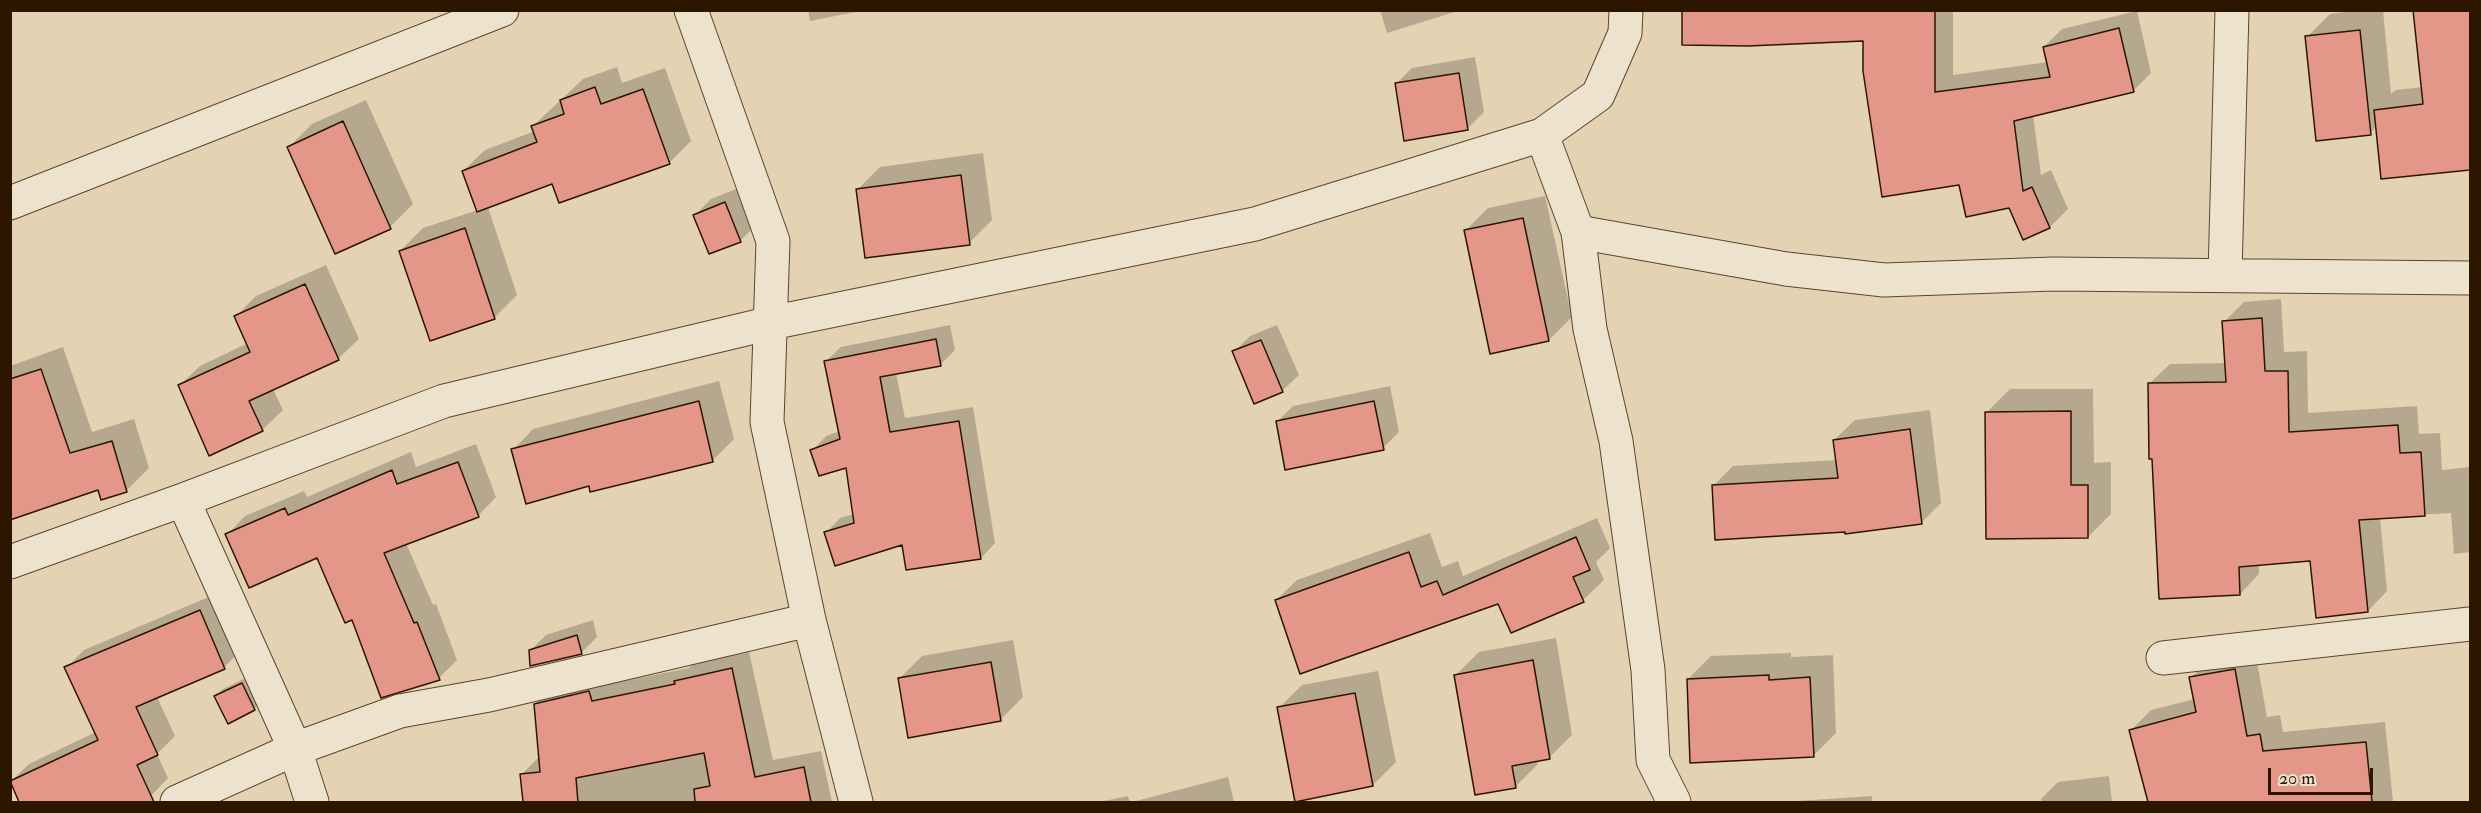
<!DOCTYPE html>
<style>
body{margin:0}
#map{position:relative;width:2481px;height:813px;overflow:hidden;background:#e4d3b3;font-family:"IM FELL Double Pica",serif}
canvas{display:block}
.frame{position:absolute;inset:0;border:12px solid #2c1600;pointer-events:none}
.scale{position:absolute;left:2268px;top:768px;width:105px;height:27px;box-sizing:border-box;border:3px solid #2c1600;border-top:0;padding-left:8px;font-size:18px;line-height:21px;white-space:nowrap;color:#2c1600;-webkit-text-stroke:4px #ede2ce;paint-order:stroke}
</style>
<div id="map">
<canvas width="2481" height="813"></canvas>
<div class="frame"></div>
<div class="scale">20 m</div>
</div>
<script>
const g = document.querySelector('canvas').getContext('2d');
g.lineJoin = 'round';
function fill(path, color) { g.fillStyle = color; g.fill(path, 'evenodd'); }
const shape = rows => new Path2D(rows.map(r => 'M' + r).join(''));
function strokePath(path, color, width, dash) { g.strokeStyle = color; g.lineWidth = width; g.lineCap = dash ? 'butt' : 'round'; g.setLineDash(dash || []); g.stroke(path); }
const shadow = shape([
 [808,10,866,10,810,21],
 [1380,10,1461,10,1387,33],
 [1684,10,1953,10,1953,75,2048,62,2044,47,2062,29,2137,11,2151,73,2133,91,2033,115,2041,175,2051,170,2068,209,2050,227,1960,184,1864,39],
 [2359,10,2383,10,2391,94,2396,90,2423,87,2415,10,2470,10,2470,169,2383,178,2377,126,2370,133,2307,37,2330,14],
 [1475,57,1484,112,1468,128,1396,84,1412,68],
 [617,67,622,83,665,68,691,141,669,163,553,182,488,207,517,295,494,318,400,251,423,228,478,210,463,171,485,150,535,131,533,126,583,79],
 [366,100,413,204,390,227,289,147,312,124],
 [983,153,992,220,969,243,857,190,880,167],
 [741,187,756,225,740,241,695,215,711,199],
 [1545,196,1572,317,1549,340,1465,231,1488,208],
 [326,265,359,339,338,359,273,389,283,410,262,430,179,386,200,366,248,343,236,316,256,296],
 [2281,299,2284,352,2307,351,2308,413,2417,406,2419,434,2440,433,2442,470,2470,467,2470,552,2454,554,2451,513,2380,517,2387,591,2368,611,2312,559,2259,563,2259,574,2240,594,2150,383,2170,364,2227,363,2224,322,2244,302],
 [950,325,955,350,941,364,896,373,905,418,973,407,995,543,981,558,826,533,840,518,854,514,847,466,812,451,826,436,840,431,826,361,841,347],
 [1277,325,1299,375,1282,391,1234,352,1250,336],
 [63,347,92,432,134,419,149,468,127,490,102,498,99,488,10,518,10,366],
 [719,381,734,439,713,460,590,484,513,450,533,429],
 [1390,386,1399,432,1383,448,1277,422,1293,406],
 [2010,389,2093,389,2094,463,2111,462,2111,514,2088,537,1987,412],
 [1930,410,1941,503,1921,523,1846,530,1713,486,1733,466,1837,460,1834,440,1855,420],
 [476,444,496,497,478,516,406,543,433,605,436,604,457,660,439,678,352,618,318,556,227,535,245,516,304,491,307,497,411,452,416,467],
 [1597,518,1610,548,1596,562,1604,580,1583,600,1499,602,1276,600,1297,580,1430,533,1442,567,1458,561,1463,576],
 [218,593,242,650,224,667,157,697,175,736,157,754,168,778,151,796,136,802,21,802,11,781,29,764,96,732,66,668,84,650],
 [593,620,597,637,581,653,530,651,546,635],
 [1556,638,1572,735,1549,758,1537,760,1538,764,1515,787,1456,675,1479,652],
 [1013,640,1023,697,1000,720,899,679,922,656],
 [2255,650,2267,717,2280,715,2283,732,2385,722,2393,802,2150,802,2131,730,2151,710,2195,699,2191,678,2211,658],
 [749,652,773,760,821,751,832,802,524,802,522,774,540,756,535,704,553,687,607,674,609,684,689,668,693,664],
 [1791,653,1791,657,1833,655,1836,733,1813,756,1688,679,1711,656],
 [1378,671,1396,762,1373,785,1279,708,1302,685],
 [250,676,262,701,254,709,215,697,223,689],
 [2109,776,2112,802,2042,802,2041,799,2058,782],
 [1228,777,1234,802,1132,802],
 [1128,796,1130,802,1099,802],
 [1872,796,1872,802,1794,802,1796,801]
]);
const building = shape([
 [1682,10,1935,10,1935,92,2050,77,2043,47,2119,28,2134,92,2014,121,2023,191,2032,187,2050,228,2023,240,2009,208,1966,217,1959,185,1882,197,1863,71,1863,41,1748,46,1682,45,1682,10],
 [2413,10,2470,10,2470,170,2381,179,2374,110,2423,104,2413,10],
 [2360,30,2371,135,2316,141,2305,36,2360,30],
 [1459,73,1468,130,1404,141,1395,83,1459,73],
 [595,87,601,104,643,89,670,164,559,203,552,184,477,212,462,171,537,142,531,126,564,114,560,100,595,87],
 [343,121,391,229,335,254,287,147,343,121],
 [961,175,970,245,865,258,856,189,961,175],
 [725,202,741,242,709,254,693,215,725,202],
 [1523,218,1549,341,1490,354,1464,230,1523,218],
 [465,228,495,319,430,341,399,251,465,228],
 [305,284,339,360,249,401,263,431,209,456,178,385,250,352,234,316,305,284],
 [2262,318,2265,371,2288,371,2289,432,2398,425,2400,453,2421,452,2425,516,2359,520,2368,612,2316,618,2310,561,2239,567,2240,595,2159,599,2152,459,2149,459,2148,383,2226,382,2222,321,2262,318],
 [936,339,941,366,880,377,890,432,959,421,981,559,906,570,902,545,835,566,824,532,854,523,846,468,819,476,810,450,840,439,824,361,936,339],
 [1261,340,1283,392,1254,404,1232,351,1261,340],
 [41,369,70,453,112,441,127,492,101,500,98,490,10,520,10,379,41,369],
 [699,401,713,462,590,492,589,486,526,504,511,449,699,401],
 [1374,401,1384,450,1285,470,1276,421,1374,401],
 [2071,411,2071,485,2088,485,2088,538,1986,539,1985,412,2071,411],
 [1910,429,1922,524,1845,534,1845,532,1715,540,1712,485,1838,478,1833,440,1910,429],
 [458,462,479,517,384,553,414,623,417,622,440,680,381,698,352,620,345,623,317,558,249,588,225,534,285,508,288,515,392,470,397,484,458,462],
 [1576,537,1590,570,1573,577,1584,602,1511,633,1498,604,1300,674,1275,600,1409,552,1421,587,1437,581,1443,595,1576,537],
 [200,610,225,669,136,707,158,755,137,765,154,802,19,802,10,781,98,740,64,667,200,610],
 [577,635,582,654,530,666,529,650,577,635],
 [1533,660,1550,759,1512,766,1516,788,1475,795,1454,675,1533,660],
 [991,662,1001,721,908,738,898,678,991,662],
 [732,668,755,777,804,767,811,802,695,802,694,789,710,786,704,753,576,778,578,802,523,802,520,774,540,772,534,704,589,691,592,701,675,684,674,681,732,668],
 [2235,669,2247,736,2260,734,2263,751,2366,742,2372,802,2148,802,2129,730,2196,712,2189,677,2235,669],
 [1769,675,1769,680,1810,677,1814,757,1690,763,1687,679,1769,675],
 [242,683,255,710,228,724,214,696,242,683],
 [1355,693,1373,786,1295,802,1277,707,1355,693]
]);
const minor = shape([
 [691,10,773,241,767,422,809,620,856,802],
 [1542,135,1578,232,1590,329,1616,441,1648,670,1653,760,1674,802],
 [10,203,502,10],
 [1578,232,1786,269,1884,280,2053,274,2470,278],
 [2225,275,2232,10],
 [183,500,295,749,312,802],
 [10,562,183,500,444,401,771,323,1255,224,1542,135,1598,95,1625,33,1626,10],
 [2163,658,2470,624],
 [177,802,295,749,400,711,489,695,809,620]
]);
fill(shadow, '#0003');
fill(building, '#e49688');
strokePath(building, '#2c1600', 1.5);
strokePath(minor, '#5a452d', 35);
strokePath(minor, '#ede2ce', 33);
</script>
